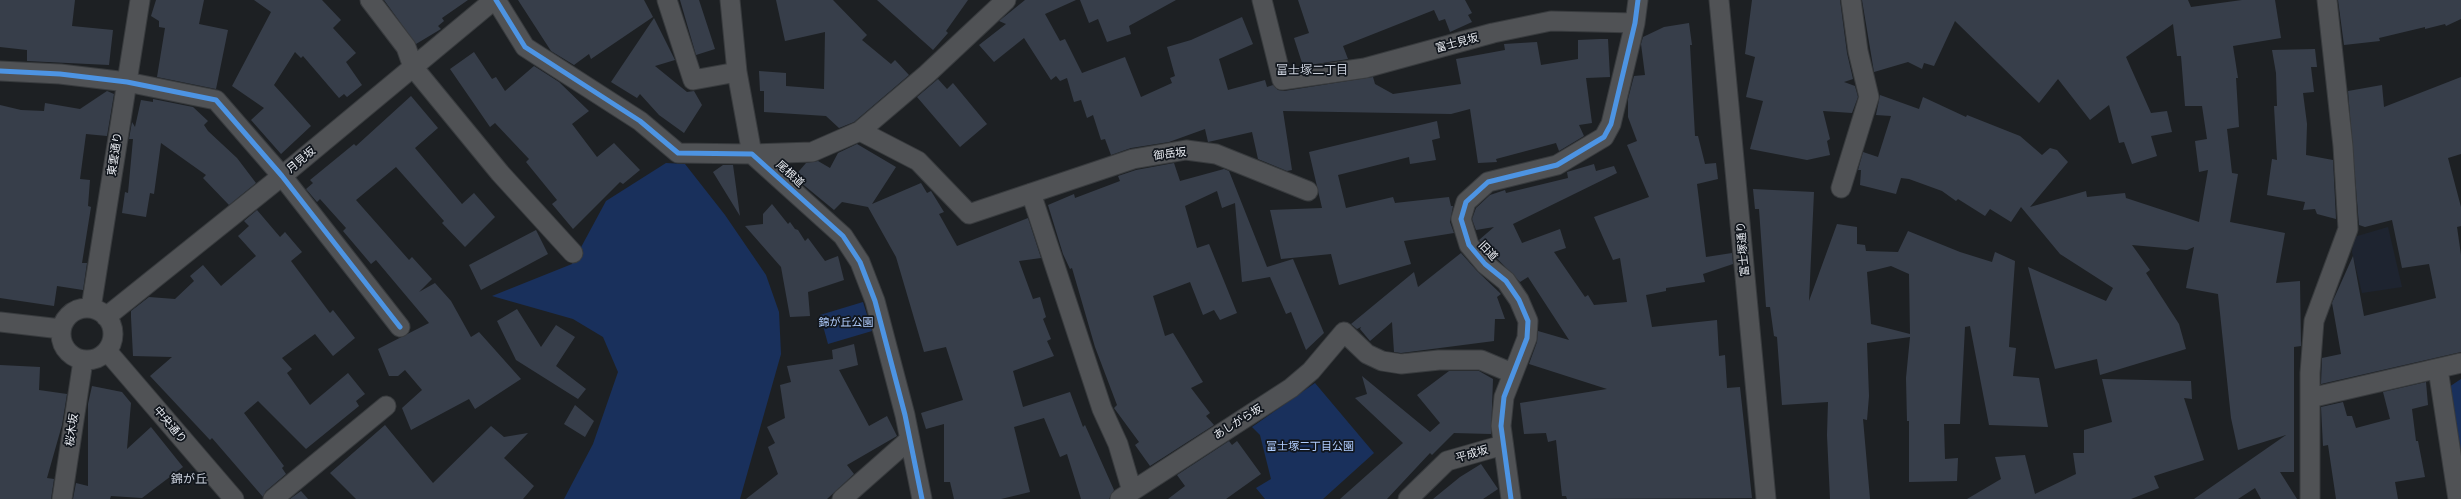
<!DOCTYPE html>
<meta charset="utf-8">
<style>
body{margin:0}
canvas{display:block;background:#1d2023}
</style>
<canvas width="2461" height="499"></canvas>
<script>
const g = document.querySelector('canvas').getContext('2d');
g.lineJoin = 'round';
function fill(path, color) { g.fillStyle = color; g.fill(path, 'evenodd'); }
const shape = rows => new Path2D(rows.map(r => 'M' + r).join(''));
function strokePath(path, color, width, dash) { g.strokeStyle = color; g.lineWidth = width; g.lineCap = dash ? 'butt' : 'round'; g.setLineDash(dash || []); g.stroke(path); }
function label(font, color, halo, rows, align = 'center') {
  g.font = font + ' "Public Sans","Noto Sans JP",sans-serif'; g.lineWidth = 3.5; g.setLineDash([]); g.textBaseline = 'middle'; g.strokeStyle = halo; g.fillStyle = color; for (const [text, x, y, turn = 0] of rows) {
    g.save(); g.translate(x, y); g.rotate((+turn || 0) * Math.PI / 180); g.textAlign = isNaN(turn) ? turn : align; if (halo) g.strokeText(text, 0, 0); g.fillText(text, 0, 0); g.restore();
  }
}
const built = shape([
 [2388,227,2402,287,2362,293,2352,252,2354,237]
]);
const green = shape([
 [666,163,685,164,725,215,766,275,779,312,781,354,740,499,564,499,593,444,618,372,603,337,573,319,492,296,572,264,606,201],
 [863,302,872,331,828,344,820,315],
 [2461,379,2461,473,2449,387],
 [1315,383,1374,453,1323,499,1265,499,1256,488,1271,479,1260,435,1252,427]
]);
const building = shape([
 [0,0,75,0,72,26,113,30,109,65,27,61,27,50,0,47],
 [156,0,204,0,199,24,228,30,216,89,157,77,165,28,159,27,159,21,151,16],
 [254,0,322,0,341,20,333,28,356,53,346,62,362,85,347,97,344,94,339,98,303,56,301,58,295,52,274,85,311,126,281,154,251,120,264,108,232,86,271,12],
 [384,0,468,0,442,18,444,21,438,26,441,29,416,44],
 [518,0,644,0,653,17,591,59,589,54,574,65,551,51],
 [680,0,699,0,715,49,696,55],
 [776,0,833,0,867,35,862,40,891,64,895,60,909,75,854,122,839,128,826,116,764,112,764,91,760,91,759,71,786,73,786,86,824,89,825,32,785,41],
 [877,0,968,0,946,31,948,33,933,50],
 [1025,0,1076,0,1045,14,1060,41,1065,39,1082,73,1125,57,1141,97,1172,83,1170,78,1175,76,1167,47,1191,40,1242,17,1253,44,1219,59,1228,90,1265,80,1267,87,1273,85,1278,90,1284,91,1373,77,1375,84,1393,94,1461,84,1456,59,1505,50,1504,44,1537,42,1541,65,1578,59,1578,40,1600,39,1608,39,1610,77,1586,78,1592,123,1579,125,1584,136,1559,151,1556,143,1496,159,1497,162,1478,163,1470,109,1451,114,1283,111,1292,170,1287,171,1258,159,1252,132,1208,142,1205,129,1169,142,1131,148,1111,155,1105,139,1101,140,1093,115,1087,118,1081,100,1074,102,1067,78,1060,81,1056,76,1051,80,1024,38,994,62,979,45,1006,24,999,21],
 [1080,0,1176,0,1129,26,1131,34,1107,42,1098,19,1089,23],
 [1298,0,1465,0,1472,13,1468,15,1472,22,1450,32,1445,19,1439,21,1434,10,1343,46,1348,59,1303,66,1294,38,1309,33],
 [1752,0,1840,0,1847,53,1853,79,1844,82,1855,86,1858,97,1852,113,1823,111,1830,139,1827,141,1830,155,1807,160,1750,149,1763,101,1746,97,1755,57,1745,54],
 [1862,0,2188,0,2191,7,2242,0,2275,0,2281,38,2233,46,2238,78,2236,78,2239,127,2227,129,2232,173,2238,174,2230,222,2285,233,2276,283,2300,281,2301,346,2294,347,2294,472,2280,472,2297,499,2261,499,2255,488,2238,499,2194,499,2286,435,2238,450,2231,418,2218,294,2186,288,2194,247,2187,250,2132,245,2150,270,2146,273,2179,324,2186,349,2100,375,2097,359,2055,369,2028,267,2106,301,2113,288,2060,254,2021,207,2011,222,1990,209,1985,216,1958,199,1956,201,1942,191,1909,179,1901,178,1896,194,1860,185,1861,170,1858,170,1863,152,1878,157,1891,116,1876,115,1880,95,1919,109,1923,97,1966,117,1967,115,2020,136,2042,155,2050,148,2057,150,2068,162,2030,207,2086,191,2087,197,2125,193,2126,198,2199,222,2208,170,2199,172,2195,141,2207,139,2202,106,2185,106,2181,56,2177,56,2173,24,2126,57,2151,113,2167,111,2172,132,2151,136,2157,156,2132,164,2124,142,2119,143,2109,105,2090,120,2058,79,2039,103,1955,21,1934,66,1924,63,1922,69,1908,62,1874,72],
 [2338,0,2461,0,2461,19,2446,26,2445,24,2425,29,2425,27,2379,38,2380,41,2344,45],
 [654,18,675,60,655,66,687,92,694,91,702,105,684,133,659,115,640,94,637,98,611,82],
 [1689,23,1692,45,1690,45,1695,136,1698,136,1705,164,1716,163,1718,179,1697,184,1706,257,1732,253,1733,264,1703,274,1705,282,1666,288,1666,291,1646,295,1652,327,1717,320,1719,356,1725,355,1727,388,1740,387,1752,498,1567,499,1566,496,1562,496,1556,440,1548,442,1546,433,1524,434,1520,403,1607,389,1529,364,1537,342,1538,331,1569,340,1528,277,1520,282,1479,240,1494,227,1476,230,1472,219,1476,208,1490,195,1505,190,1506,193,1568,178,1567,172,1594,164,1596,171,1614,166,1617,173,1513,224,1522,243,1560,229,1566,248,1554,252,1585,297,1588,295,1594,305,1627,302,1620,258,1613,260,1594,217,1649,197,1627,145,1637,141,1628,117,1628,99,1634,76,1645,75,1641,44,1643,37,1664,27],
 [2315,49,2317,67,2311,67,2314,92,2303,93,2307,124,2306,155,2333,160,2336,219,2317,214,2315,209,2303,210,2305,202,2267,195,2272,159,2277,160,2274,106,2277,106,2276,73,2272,50],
 [474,52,492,79,496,77,505,91,534,66,559,82,589,111,572,124,597,157,614,143,640,170,623,184,620,182,573,229,552,204,557,200,526,162,529,159,495,123,490,127,450,69],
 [2461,77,2461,154,2448,158,2461,207,2461,226,2457,227,2461,255,2461,352,2321,384,2322,358,2341,354,2332,303,2353,256,2364,316,2436,298,2429,264,2402,268,2392,220,2365,227,2359,225,2348,91,2382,85,2384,107],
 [938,79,947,89,953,83,987,124,960,147,917,97],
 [107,91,114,94,107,136,86,134,80,179,90,180,88,206,91,207,82,263,87,263,83,290,57,286,54,306,0,298,0,105,21,110,44,111,45,103,80,109],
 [411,96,438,128,415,148,462,204,474,193,495,217,465,247,442,223,444,221,396,167,356,200,409,260,412,257,432,279,419,292,435,283,451,301,471,337,479,332,521,379,475,409,469,399,411,430,402,408,422,390,405,370,398,376,389,376,378,349,429,323,376,260,371,264,343,231,346,228,320,199,317,202,306,189,313,183,310,180,354,144,356,146],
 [153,99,193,107,208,121,204,125,208,131,237,158,256,183,229,205,203,178,206,175,161,143,154,194,150,193,146,217,122,213,125,192,128,193,133,139,129,139,132,122,135,127,141,100,153,102],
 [1437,121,1440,138,1432,140,1436,160,1410,164,1409,157,1338,175,1346,208,1393,197,1395,203,1449,197,1451,206,1453,206,1450,222,1454,233,1404,241,1411,264,1339,285,1331,254,1281,259,1270,210,1322,208,1309,152],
 [857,144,896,167,872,204,921,183,927,193,931,191,944,212,939,214,957,246,1028,218,1041,258,1019,261,1033,299,1040,297,1046,317,1043,319,1051,339,1047,341,1054,356,1013,371,1023,407,1070,392,1083,427,1085,425,1114,490,1109,499,1081,499,1067,454,1060,457,1044,418,1014,427,1030,492,1001,499,954,499,950,482,944,482,944,424,926,429,921,413,963,400,946,347,924,352,896,257,868,207,842,202,834,210,794,177,806,163,818,161,830,168,838,153],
 [1174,163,1180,181,1224,169,1229,171,1267,267,1293,259,1324,333,1306,350,1291,312,1286,314,1270,277,1242,282,1235,203,1222,208,1217,191,1185,206,1197,248,1209,244,1237,313,1220,320,1214,310,1203,315,1190,282,1153,296,1165,336,1173,333,1203,382,1191,388,1210,413,1206,416,1214,425,1150,466,1135,445,1139,442,1114,408,1117,405,1095,347,1072,268,1070,269,1063,254,1048,205,1074,194,1075,198,1120,181,1118,176,1136,170],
 [723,165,733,165,740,216,713,172],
 [1753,189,1814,192,1809,301,1837,224,1857,227,1857,244,1865,245,1866,251,1898,252,1908,231,1960,252,1992,262,1995,252,2015,261,2009,347,2016,348,2013,376,2039,378,2048,427,1989,425,1970,326,1965,327,1960,424,1944,424,1945,459,1958,458,1957,481,1909,482,1909,421,1907,421,1906,378,1910,337,1867,343,1869,396,1867,420,1863,419,1870,499,1830,499,1827,435,1828,402,1782,405,1777,337,1774,336,1770,307,1766,307,1759,209,1755,209],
 [1891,266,1909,274,1910,334,1871,324,1867,272],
 [772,204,788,224,790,222,795,229,798,230,805,241,808,238,825,261,838,256,844,280,808,292,810,316,790,317,781,267,745,226,763,224,763,214],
 [257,210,280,237,285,232,302,252,291,261,330,313,333,310,355,338,333,356,315,334,282,358,292,369,287,373,310,405,348,373,365,394,356,401,359,406,306,449,258,401,244,413,284,466,282,468,286,474,266,491,263,497,212,438,210,440,150,376,172,357,133,356,131,317,131,311,149,297,175,299,194,281,190,276,203,265,221,286,256,256,238,236,249,226,244,221],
 [536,230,548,254,481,290,469,265],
 [1461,253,1477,271,1501,294,1497,297,1505,319,1495,319,1494,341,1401,353,1394,352,1392,322,1370,341,1360,329,1361,327,1357,329,1351,324,1414,272,1418,287],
 [517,309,541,347,556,325,575,337,556,366,586,389,578,399,516,360,497,321],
 [854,344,858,365,839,370,869,426,887,416,897,436,847,465,854,474,827,499,746,499,778,474,768,447,775,443,767,427,785,418,780,385,791,382,787,366,833,359,832,350],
 [0,365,40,367,39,390,67,394,62,425,47,478,54,479,51,499,0,499],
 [1449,371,1479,371,1493,379,1491,434,1454,433,1432,455,1430,453,1387,499,1340,499,1403,443,1355,398,1367,394,1362,376,1430,432,1440,423,1417,395],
 [2102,379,2191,381,2192,399,2184,398,2204,460,2154,476,2159,488,2131,499,1967,499,2001,479,1995,457,2025,455,2035,494,2076,474,2073,453,2084,453,2084,430,2112,422],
 [2426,382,2428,405,2412,409,2416,441,2418,441,2425,477,2395,482,2398,499,2336,499,2328,445,2323,446,2321,407,2343,402,2347,416,2352,416,2356,428,2390,419,2383,392],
 [92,386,122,392,131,403,127,449,151,427,183,467,142,498,111,496,110,499,73,499,76,483,88,486,88,404],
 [575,405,594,421,585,437,564,424],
 [385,425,433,483,491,426,504,437,528,433,504,458,534,486,523,499,356,499,330,473],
 [1229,441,1232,445,1237,441,1261,474,1226,499,1168,499,1185,486,1177,475],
 [1481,464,1498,489,1483,499,1433,499,1460,477],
 [301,491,308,499,290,499]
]);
const street = shape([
 [370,0,406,47,413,67,500,173,573,253],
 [496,0,525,47,640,121,678,153,752,154,843,236,860,262,875,301,905,415,922,499],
 [667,0,693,80,737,72],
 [730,0,737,72,752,154,812,152,860,131,927,74,1006,0],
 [1262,0,1282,80,1365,68,1493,33,1551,21,1635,23],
 [1719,0,1766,499],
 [0,71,60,74,127,82,216,100,282,176,400,327],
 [860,131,918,161,969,214,1133,159,1186,150,1216,154,1308,191],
 [1841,188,1869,97,1858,51,1851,0],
 [1031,193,1102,409,1118,444,1132,491],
 '61 334a26 26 0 1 1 52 0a26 26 0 1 1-52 0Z',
 [91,308,140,0],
 [106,317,282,176,494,0],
 [0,322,61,329],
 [107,351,234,499],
 [2438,369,2458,499],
 [2310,398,2461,363],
 [62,499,83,361],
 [273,499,386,406],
 [842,499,910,439],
 [1120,499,1291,388,1311,371,1344,332,1367,354,1382,361,1401,364,1439,360,1481,360,1512,373],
 [1408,499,1447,461,1503,445],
 [1511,499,1501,426,1504,397,1527,338,1528,321,1519,300,1506,281,1485,264,1469,245,1461,219,1466,202,1488,182,1557,165,1604,137,1611,124,1635,23,1638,0],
 [2310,499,2310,373,2314,321,2348,229,2343,146,2327,0]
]);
const cycleway = shape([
 [496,0,525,47,640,121,678,153,752,154,843,236,860,262,875,301,905,415,922,499],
 [0,71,60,74,127,82,216,100,282,176,400,327],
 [1511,499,1501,426,1504,397,1527,338,1528,321,1519,300,1506,281,1485,264,1469,245,1461,219,1466,202,1488,182,1557,165,1604,137,1611,124,1635,23,1638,0]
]);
const streetNames = [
 ["富士見坂",1457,43,-15],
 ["東雲通り",115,154,-81],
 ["御岳坂",1170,154,-7],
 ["月見坂",301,160,-40],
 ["尾根道",790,174,42],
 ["富士塚通り",1743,249,-95],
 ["旧道",1488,251,47],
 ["あしがら坂",1238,422,-32],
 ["中央通り",170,425,50],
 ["桜木坂",72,430,-82],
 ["平成坂",1472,454,-16]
];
const parkNames = [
 ["錦が丘公園",846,323],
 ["富士塚二丁目公園",1310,447]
];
const neighbourhoodNames = [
 ["富士塚二丁目",1312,70],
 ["錦が丘",189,479]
];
fill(built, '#1e2430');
fill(green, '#19305c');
fill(building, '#373e4a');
strokePath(street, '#383b3e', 21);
strokePath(street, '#505255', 19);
strokePath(cycleway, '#4d94e3', 5);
label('11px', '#eaedf3', '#11161d', streetNames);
label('11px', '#b1ceff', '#11161d', parkNames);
label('12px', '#c9cfda', '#11161d', neighbourhoodNames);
</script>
